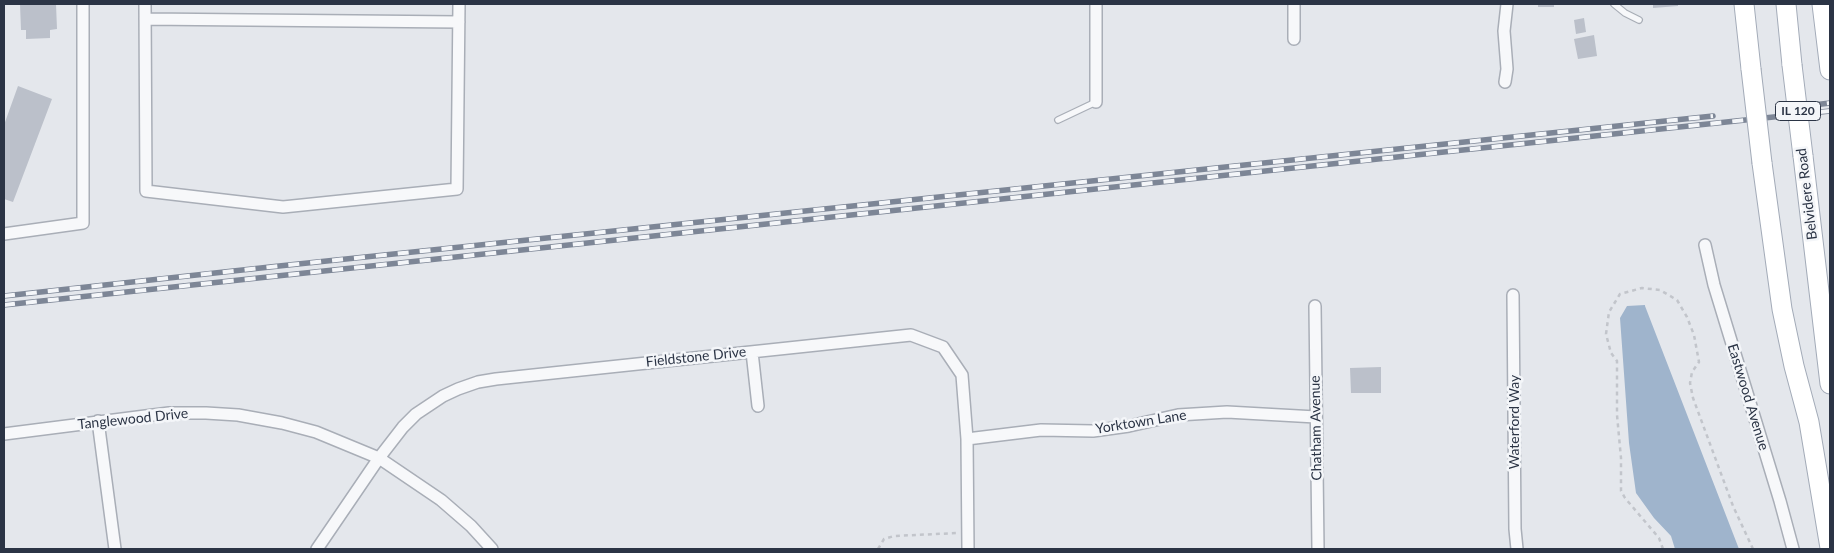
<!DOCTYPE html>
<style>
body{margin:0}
#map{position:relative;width:1834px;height:553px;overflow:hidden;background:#e4e7ec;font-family:Lato,sans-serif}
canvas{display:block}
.frame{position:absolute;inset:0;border:5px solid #2b3445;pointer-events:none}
</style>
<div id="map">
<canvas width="1834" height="553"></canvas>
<div class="frame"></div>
</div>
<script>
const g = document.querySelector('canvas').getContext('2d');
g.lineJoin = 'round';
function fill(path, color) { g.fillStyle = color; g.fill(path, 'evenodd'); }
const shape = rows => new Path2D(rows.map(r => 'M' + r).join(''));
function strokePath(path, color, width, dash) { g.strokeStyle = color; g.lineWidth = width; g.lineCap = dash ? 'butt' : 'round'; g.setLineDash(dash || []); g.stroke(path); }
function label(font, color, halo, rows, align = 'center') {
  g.font = font + ' Lato,sans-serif'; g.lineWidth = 5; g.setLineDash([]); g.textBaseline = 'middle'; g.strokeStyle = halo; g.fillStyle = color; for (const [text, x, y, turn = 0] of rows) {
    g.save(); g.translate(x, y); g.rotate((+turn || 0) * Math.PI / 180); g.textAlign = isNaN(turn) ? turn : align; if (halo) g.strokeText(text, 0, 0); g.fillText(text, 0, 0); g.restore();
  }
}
const water = shape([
 [1645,305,1645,306,1739,549,1675,549,1671,536,1654,518,1636,493,1629,443,1620,318,1627,306]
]);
const building = shape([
 [20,4,56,4,57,29,50,30,50,38,26,39,26,30,21,30],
 [1538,4,1554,4,1554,7,1538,7],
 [1653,4,1678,4,1678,6,1653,8],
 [1584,18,1586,32,1576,34,1574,20],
 [1594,35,1597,56,1578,59,1574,39],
 [18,86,52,99,13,202,4,199,4,125],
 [1381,367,1381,393,1351,393,1350,368]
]);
const path = shape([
 [878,549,884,539,894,536,957,533],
 [1663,549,1659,538,1625,498,1621,491,1621,458,1617,415,1617,361,1611,353,1606,334,1609,312,1620,294,1642,288,1660,290,1677,300,1687,317,1694,335,1699,362,1692,372,1690,383,1693,398,1733,506,1753,549]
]);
const service = shape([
 [1614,4,1625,13,1639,20],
 [1058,120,1096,102]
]);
const minor = shape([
 [145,4,146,191,283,207,457,189,459,4],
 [145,19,459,22],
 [1294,39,1294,4],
 [1505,82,1507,69,1504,31,1507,4],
 [1096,102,1096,4],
 [4,234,83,223,83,4],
 [1705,245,1714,285,1780,501,1793,549],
 [1513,295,1515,529,1517,549],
 [1315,306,1318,549],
 [752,352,758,406],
 [98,421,115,549],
 [4,434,169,413,206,413,238,415,282,423,316,432,379,458,441,500,471,526,492,549],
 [967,439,1041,430,1093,431,1129,426,1178,415,1227,412,1316,417],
 [317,549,379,458,403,427,416,414,443,396,458,389,478,382,496,379,911,335,943,347,962,375,967,439,968,549]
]);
const primary = shape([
 [1744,4,1751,69],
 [1786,4,1792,65],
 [1822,4,1830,70],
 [1803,156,1830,384],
 [1762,163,1782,309,1794,366,1809,422,1830,548]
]);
const rail = shape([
 [1805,106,1830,103],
 [4,296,279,266,1713,116],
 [4,305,1830,111]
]);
const primaryBridge = shape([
 [1792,65,1803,156],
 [1751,69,1762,163]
]);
const shields = [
 [1798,111,45]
];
const shieldNames = [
 ["IL 120",1798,111]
];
const streetNames = [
 ["Belvidere Road",1807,194,-97],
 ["Fieldstone Drive",696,357,-6],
 ["Eastwood Avenue",1748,397,73],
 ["Tanglewood Drive",133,419,-6],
 ["Yorktown Lane",1141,422,-9],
 ["Waterford Way",1514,422,-90],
 ["Chatham Avenue",1316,428,-91]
];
fill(water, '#9fb4cc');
fill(building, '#bbc0ca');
strokePath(service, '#a9aeb7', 8);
strokePath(minor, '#a9aeb7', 14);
strokePath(primary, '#a3abb8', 21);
strokePath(path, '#c2c5cb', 2.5, [4, 4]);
strokePath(service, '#f7f8fa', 5.5);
strokePath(minor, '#f7f8fa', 11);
strokePath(primary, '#fff', 19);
strokePath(rail, '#7d8696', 5.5);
strokePath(rail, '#f4f6f9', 4, [11]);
strokePath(primaryBridge, '#a3abb8', 21, []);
strokePath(primaryBridge, '#fff', 19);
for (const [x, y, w] of shields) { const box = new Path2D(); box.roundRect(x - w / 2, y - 9.5, w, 19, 4); g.fillStyle = '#f4f6f9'; g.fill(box); strokePath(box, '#2b3445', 1); }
label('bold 12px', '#2b3445', null, shieldNames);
label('14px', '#2b3445', '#f4f6f9', streetNames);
</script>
